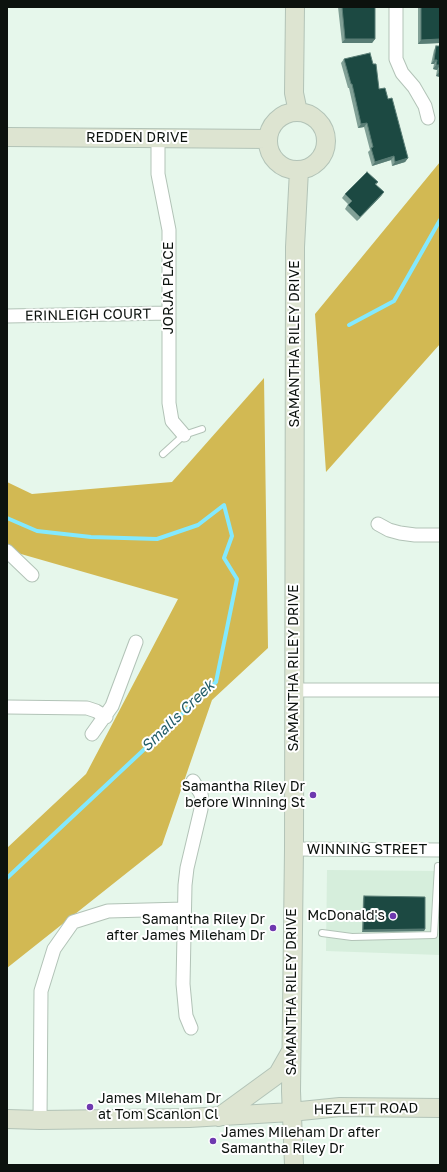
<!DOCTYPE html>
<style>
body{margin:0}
#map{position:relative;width:447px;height:1172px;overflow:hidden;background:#e6f7eb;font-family:"Golos Text",sans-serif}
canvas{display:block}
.frame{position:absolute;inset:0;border:8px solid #0c120e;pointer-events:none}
</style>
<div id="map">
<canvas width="447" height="1172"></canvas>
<div class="frame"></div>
</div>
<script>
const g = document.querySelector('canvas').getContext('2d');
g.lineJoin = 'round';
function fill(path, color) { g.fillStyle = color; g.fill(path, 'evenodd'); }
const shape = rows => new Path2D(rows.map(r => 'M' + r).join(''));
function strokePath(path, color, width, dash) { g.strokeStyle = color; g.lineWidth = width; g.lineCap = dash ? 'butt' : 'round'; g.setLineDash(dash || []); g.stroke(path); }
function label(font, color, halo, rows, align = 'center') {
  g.font = font + ' "Golos Text",sans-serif'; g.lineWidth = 4; g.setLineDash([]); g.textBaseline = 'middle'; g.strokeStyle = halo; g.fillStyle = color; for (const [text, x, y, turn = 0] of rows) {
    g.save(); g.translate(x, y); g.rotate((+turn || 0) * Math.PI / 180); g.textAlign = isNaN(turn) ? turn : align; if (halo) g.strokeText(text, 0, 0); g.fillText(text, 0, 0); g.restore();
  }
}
const built = shape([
 [327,870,440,871,440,955,326,951]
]);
const forest = shape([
 [440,162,440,344,326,472,315,314],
 [264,378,268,648,212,700,162,845,7,968,7,848,86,774,178,599,7,550,7,482,32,494,172,482]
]);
const stream = shape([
 [349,325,394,301,440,220],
 [7,518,37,531,91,537,157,539,198,525,224,505,232,536,224,558,237,579,216,682,7,878]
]);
const lane = shape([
 [163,454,184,435,202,429],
 [322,933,352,937,434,935,438,866]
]);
const street = shape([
 [396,7,396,59,402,73,414,87,425,106,428,118],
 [158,138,158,174,169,230,169,403,172,421,184,435],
 [7,316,169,313],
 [378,524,389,530,400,533,415,535,440,535],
 [7,551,32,575],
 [293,690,440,690],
 [7,707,87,708,96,711,106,717],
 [92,734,112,706,136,642],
 [294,849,440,850],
 [191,1028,186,1016,183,984,185,885,187,868,201,809,202,801,201,794,193,781],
 [40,1120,41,991,54,949,73,922,108,911,184,909]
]);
const secondary = shape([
 [295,7,294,93,298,112],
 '268 141a29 29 0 1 1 58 0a29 29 0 1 1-58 0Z',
 [7,137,268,139],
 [219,1117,278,1074,290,1053],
 [7,1119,40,1120,189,1118,291,1112,340,1107,440,1108],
 [294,1165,291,1091,294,849,295,247,299,170]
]);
const wall = shape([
 [338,7,375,7,375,39,372,43,342,43],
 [418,7,440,7,440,43,418,44],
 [436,46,440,46,440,77,436,76,437,70,433,69,434,64,431,64,434,50],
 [344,59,379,89,388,99,408,158,405,162,392,166,391,160,372,166,368,152,370,150,364,127,358,128,349,88,348,88,341,63],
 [378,182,376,185,384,192,381,196,357,221,345,209,348,204,342,198,345,194],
 [364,896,425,929,424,931,362,932,363,898]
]);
const shadedWall = shape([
 [345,39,375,39,372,43,342,43],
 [440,39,440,43,418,44,421,40],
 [434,60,437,60,434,64,431,64],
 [436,65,440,65,437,70,433,69],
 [439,72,440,72,440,77,436,76],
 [367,123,364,127,358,128,361,124],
 [394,156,391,160,372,166,375,162],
 [408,158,405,162,392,166,395,162],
 [384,192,381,196,357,221,360,217],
 [425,929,424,931,362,932,363,930]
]);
const building = shape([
 [342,7,375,7,375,39,345,39,342,7],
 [421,7,440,7,440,39,421,40,421,7],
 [436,46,440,46,440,72,439,72,440,65,436,65,437,60,434,60,436,46],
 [370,53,373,64,376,64,379,89,385,88,388,99,392,98,408,158,395,162,394,156,375,162,371,148,373,147,367,123,361,124,352,84,351,84,344,59,370,53],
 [367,172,378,182,375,184,384,192,360,217,348,205,352,201,345,194,367,172],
 [364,896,425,897,425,929,363,930,364,896]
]);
const markers = [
 [313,795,4,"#6e39af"],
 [393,916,4,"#6e39af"],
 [273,928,4,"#6e39af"],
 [90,1107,4,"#6e39af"],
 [213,1141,4,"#6e39af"]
];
const streetNames = [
 ["REDDEN DRIVE",137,138],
 ["JORJA PLACE",169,288,-90],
 ["ERINLEIGH COURT",88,315,-1],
 ["SAMANTHA RILEY DRIVE",295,344,-90],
 ["SAMANTHA RILEY DRIVE",294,668,-90],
 ["WINNING STREET",367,850],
 ["SAMANTHA RILEY DRIVE",292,992,-90],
 ["HEZLETT ROAD",366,1109,-1]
];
const poiNames = [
 ["Samantha Riley Dr",305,787],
 ["before Winning St",305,803],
 ["McDonald's",385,916],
 ["Samantha Riley Dr",265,920],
 ["after James Mileham Dr",265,936],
 ["James Mileham Dr",98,1099,"left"],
 ["at Tom Scanlon Cl",98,1115,"left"],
 ["James Mileham Dr after",221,1133,"left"],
 ["Samantha Riley Dr",221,1149,"left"]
];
const waterNames = [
 ["Smalls Creek",178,716,-44]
];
fill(built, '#d6eedc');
fill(forest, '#d2b953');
strokePath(stream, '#83e9fe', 4);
strokePath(lane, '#b2c3b7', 8);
strokePath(street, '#b2c3b7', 15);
strokePath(secondary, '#b2c3b7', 20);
strokePath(lane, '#fff', 6);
strokePath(street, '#fff', 13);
strokePath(secondary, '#dde4d1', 18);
fill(wall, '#81a096');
fill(shadedWall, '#597d75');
fill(building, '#1c4942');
strokePath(building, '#597d75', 1);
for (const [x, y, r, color] of markers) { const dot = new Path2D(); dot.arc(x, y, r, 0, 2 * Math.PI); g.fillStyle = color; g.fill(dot); strokePath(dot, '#fff', 1.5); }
label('14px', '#0c120e', '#fff', streetNames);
label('14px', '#0c120e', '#fff', poiNames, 'right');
label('italic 15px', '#235d68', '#fff', waterNames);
</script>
